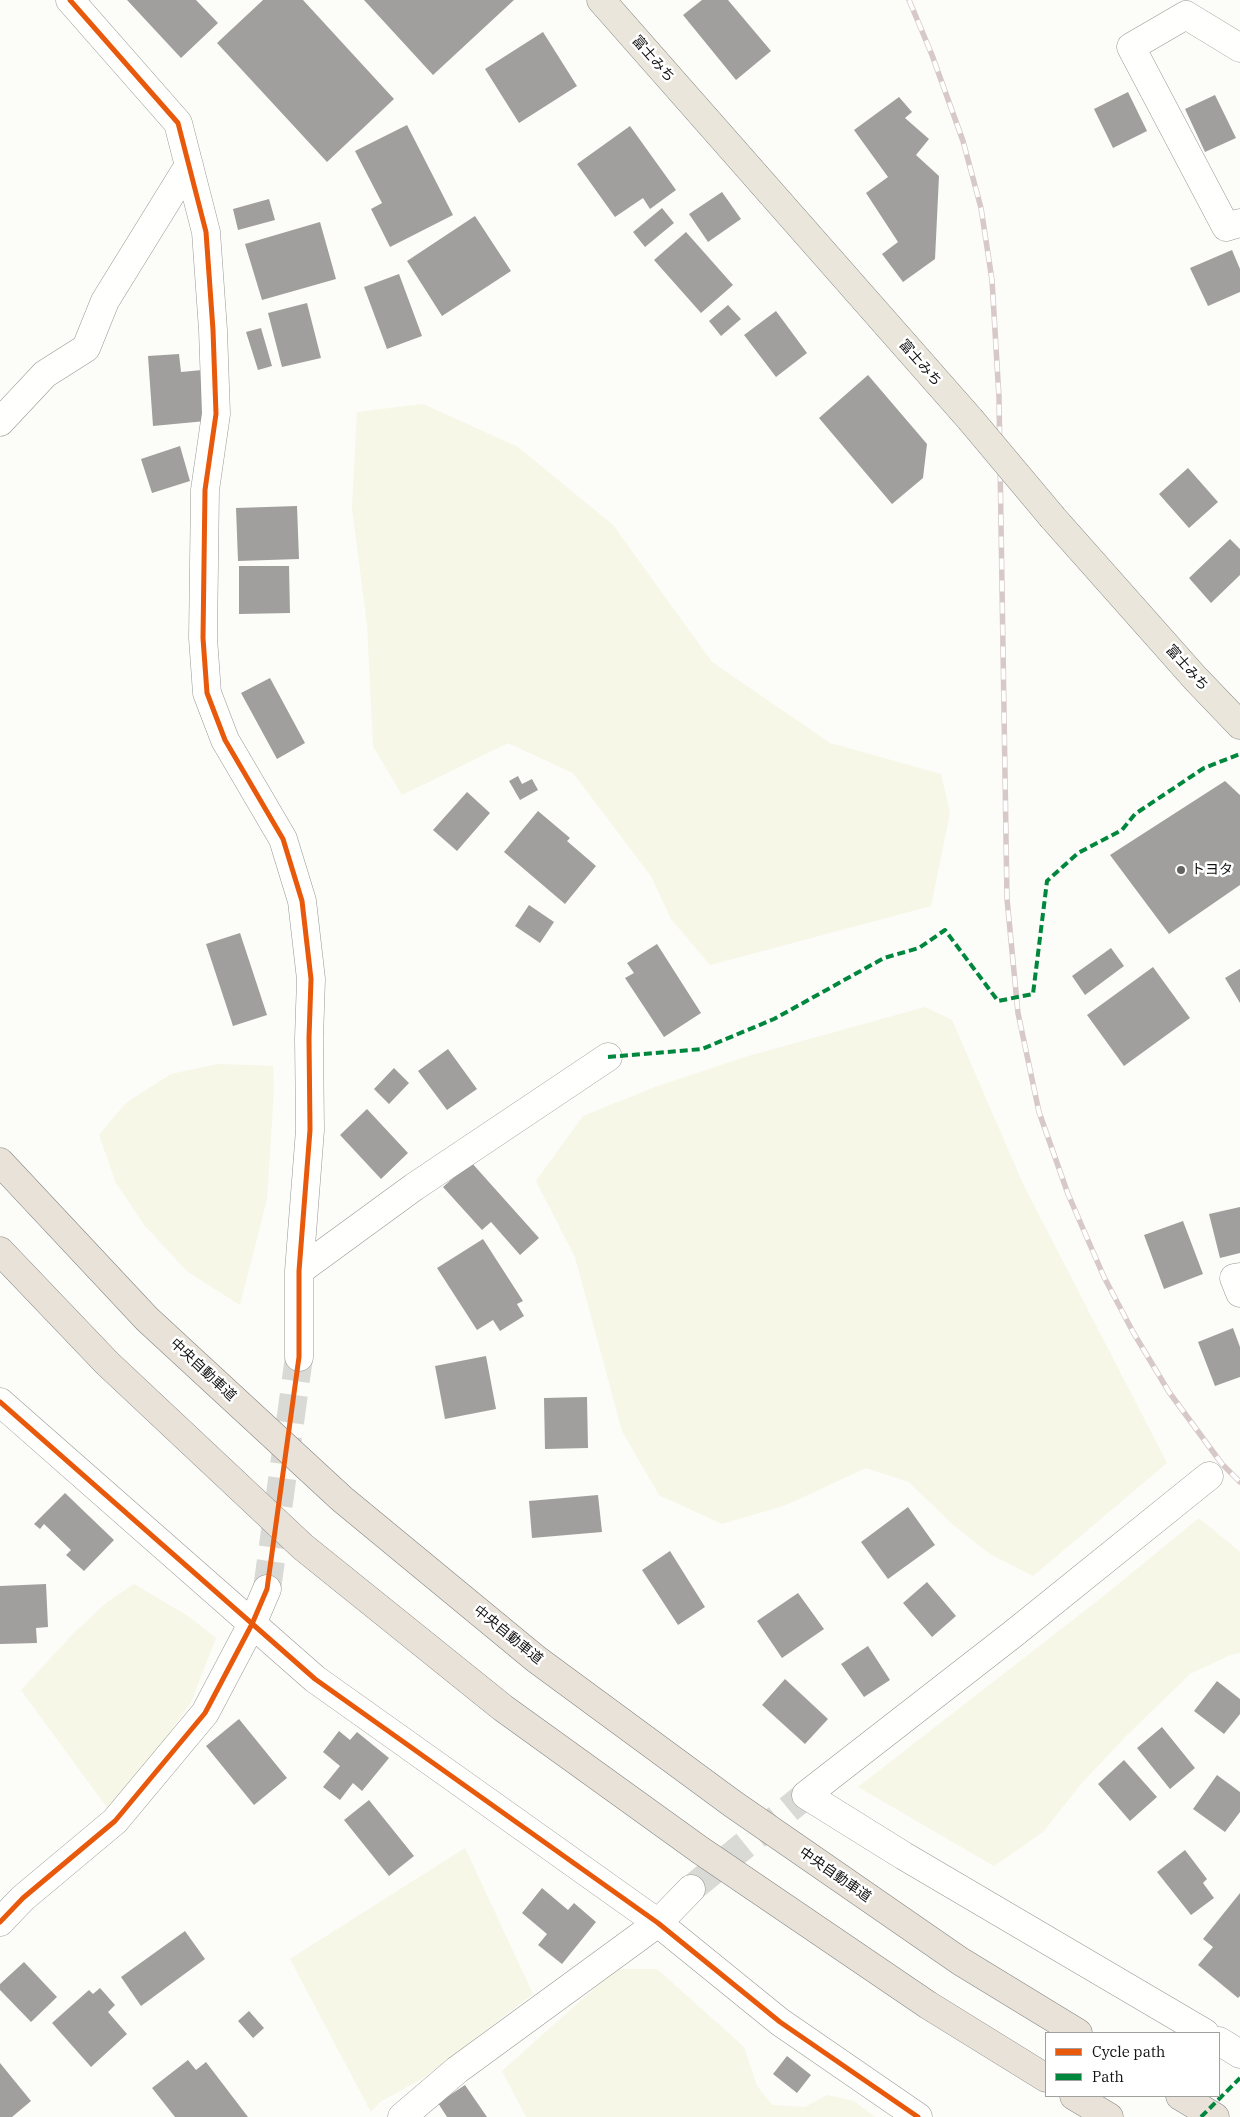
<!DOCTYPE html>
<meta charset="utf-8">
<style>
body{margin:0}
#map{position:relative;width:1240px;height:2117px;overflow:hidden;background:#fcfcf8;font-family:"IBM Plex Serif",serif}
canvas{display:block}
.legend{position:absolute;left:1045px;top:2032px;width:175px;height:65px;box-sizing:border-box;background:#fff;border:1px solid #a0a0a0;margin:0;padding:6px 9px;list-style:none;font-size:15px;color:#111}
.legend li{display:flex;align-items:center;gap:10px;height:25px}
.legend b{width:25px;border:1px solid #a0a0a0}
</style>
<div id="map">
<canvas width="1240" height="2117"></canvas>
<ul class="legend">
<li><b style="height:6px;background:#e8590c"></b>Cycle path</li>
<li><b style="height:6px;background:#00873e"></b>Path</li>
</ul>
</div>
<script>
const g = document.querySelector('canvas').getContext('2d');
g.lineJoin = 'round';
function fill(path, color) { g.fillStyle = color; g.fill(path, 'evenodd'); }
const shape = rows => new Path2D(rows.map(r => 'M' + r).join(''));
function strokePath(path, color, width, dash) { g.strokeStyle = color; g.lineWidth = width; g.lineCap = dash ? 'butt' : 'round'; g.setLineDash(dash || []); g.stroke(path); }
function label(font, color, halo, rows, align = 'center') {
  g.font = font + ' "IBM Plex Serif","Noto Sans JP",serif'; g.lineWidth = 5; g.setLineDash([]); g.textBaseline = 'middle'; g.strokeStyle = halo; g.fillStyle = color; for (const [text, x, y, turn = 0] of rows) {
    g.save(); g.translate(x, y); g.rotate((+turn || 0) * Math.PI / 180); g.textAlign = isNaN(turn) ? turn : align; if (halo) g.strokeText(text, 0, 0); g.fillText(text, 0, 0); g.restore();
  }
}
const farmland = shape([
 [423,404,518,447,613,525,712,662,830,743,941,774,950,813,931,906,710,965,671,919,651,876,573,773,508,743,402,795,373,746,367,624,352,508,357,412],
 [925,1007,952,1020,1023,1184,1167,1463,1033,1576,990,1554,951,1523,909,1482,866,1468,786,1505,722,1524,659,1495,622,1431,575,1257,536,1181,583,1116,658,1086,745,1057],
 [218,1064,273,1066,274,1090,267,1199,240,1305,188,1272,145,1226,116,1183,99,1135,126,1103,171,1074],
 [1199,1518,1240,1552,1240,1653,1230,1655,1190,1674,1125,1737,1081,1784,1043,1832,994,1866,858,1787,1105,1595],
 [134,1584,188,1616,216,1638,191,1702,153,1757,108,1809,21,1690,73,1634,106,1603],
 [465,1848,533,1994,425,2077,380,2102,371,2112,290,1959],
 [616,1969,657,1969,744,2047,757,2086,772,2105,805,2107,827,2095,854,2101,875,2117,526,2117,502,2071]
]);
const building = shape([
 [127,0,196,0,218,23,181,58],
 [263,0,303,0,394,99,327,162,217,43],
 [364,0,514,0,433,75],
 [702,0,728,0,771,51,736,80,683,15],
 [543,32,577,86,519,123,485,69],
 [1128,92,1147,131,1113,148,1094,109],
 [1215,95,1236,138,1205,152,1185,109],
 [899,97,912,112,905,118,929,139,916,155,939,176,935,259,903,282,882,254,898,242,866,193,888,177,854,130],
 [407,125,453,215,390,247,371,209,382,203,355,151],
 [630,126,676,190,650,209,643,198,615,217,577,164],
 [722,192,741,219,708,242,689,214],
 [269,199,275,220,238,230,233,209],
 [662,208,674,223,645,247,633,232],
 [475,216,511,271,442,316,407,261],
 [320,222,336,279,262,300,245,244],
 [686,232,733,285,701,313,654,260],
 [1232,250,1240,269,1240,292,1208,306,1190,268],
 [399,274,422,336,387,349,364,287],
 [307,303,321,358,282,367,268,313],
 [728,305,741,319,721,336,709,321],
 [776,311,807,353,776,377,744,335],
 [261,328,272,366,258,370,246,332],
 [179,354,181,372,202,370,206,421,153,426,148,356],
 [868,375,927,444,923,478,892,504,819,418],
 [180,446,190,481,152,493,141,459],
 [1188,468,1218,502,1189,528,1159,494],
 [297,506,299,559,238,561,236,508],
 [1230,539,1240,549,1240,575,1211,603,1189,578],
 [239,566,289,566,290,613,239,614],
 [270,678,305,743,277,759,241,693],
 [518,776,522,784,532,779,538,790,520,800,509,781],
 [1225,781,1240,795,1240,885,1169,934,1110,855],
 [467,792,490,813,457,851,433,830],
 [538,811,570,838,567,841,596,866,565,904,504,852],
 [529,905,554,922,540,943,515,926],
 [240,933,267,1015,233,1026,206,944],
 [657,944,701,1013,664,1037,625,978,634,973,627,963],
 [1111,948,1124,966,1085,995,1072,976],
 [1153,967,1190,1018,1124,1066,1087,1015],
 [1240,969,1240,1003,1225,978],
 [448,1049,477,1089,447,1110,418,1071],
 [394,1068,409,1083,389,1104,374,1089],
 [367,1109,408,1153,381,1179,340,1135],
 [471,1162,539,1238,520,1255,491,1222,482,1230,443,1187],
 [1240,1207,1240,1253,1220,1258,1209,1214],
 [1183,1221,1203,1274,1164,1289,1144,1235],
 [483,1239,523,1301,517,1304,524,1316,500,1331,493,1320,477,1330,437,1268],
 [1233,1328,1240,1347,1240,1377,1215,1386,1198,1342],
 [486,1356,496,1409,445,1419,435,1366],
 [587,1397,588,1448,545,1449,544,1398],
 [65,1493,114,1540,84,1571,66,1555,71,1550,44,1524,40,1529,34,1524],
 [598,1495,602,1532,532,1538,529,1501],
 [908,1507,935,1545,888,1579,861,1542],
 [670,1551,705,1607,678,1625,642,1570],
 [927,1582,956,1616,932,1637,903,1603],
 [46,1584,48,1627,36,1628,37,1643,0,1644,0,1586],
 [798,1593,824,1629,782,1658,757,1621],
 [868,1646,890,1680,864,1697,841,1664],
 [785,1679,828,1719,805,1744,762,1705],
 [1217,1681,1240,1699,1240,1714,1224,1734,1194,1711],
 [239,1719,287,1778,254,1805,206,1746],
 [1162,1727,1195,1768,1170,1789,1137,1748],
 [339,1731,350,1740,357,1732,389,1758,362,1791,353,1783,340,1800,323,1787,340,1766,323,1752],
 [1124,1760,1157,1797,1130,1821,1098,1784],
 [1217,1775,1240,1792,1240,1812,1225,1832,1193,1809],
 [369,1800,414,1856,389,1876,344,1820],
 [1185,1850,1207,1879,1203,1883,1214,1898,1191,1915,1157,1872],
 [542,1888,568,1910,574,1903,596,1922,562,1964,538,1945,547,1934,522,1913],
 [1240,1893,1240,1996,1238,1998,1198,1965,1213,1947,1203,1939],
 [185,1931,205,1959,141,2006,121,1977],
 [24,1962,57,1997,31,2022,0,1990,0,1984],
 [100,1988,115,2005,108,2012,127,2034,91,2067,52,2023,89,1990,93,1994],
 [249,2011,264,2028,253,2038,238,2021],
 [787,2056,811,2075,797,2093,773,2074],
 [188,2060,196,2070,206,2062,248,2117,175,2117,152,2088],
 [0,2063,31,2101,12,2117,0,2117],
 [465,2085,487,2117,447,2117,438,2103]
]);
const minorTunnel = shape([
 [267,1589,299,1357],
 [691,1889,806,1795]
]);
const minor = shape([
 [70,0,178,123,206,232,213,330,216,414,205,490,203,638,207,693,225,740,283,839,302,901,311,979,309,1038,310,1130,299,1271,299,1357],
 [1240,48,1186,15,1131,47,1226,227,1240,223],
 [0,422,45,374,86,348,105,301,189,165],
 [299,1271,414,1187,608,1057],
 [1240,1277,1234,1278,1240,1293],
 [0,1402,315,1679,658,1923,780,2022,918,2117],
 [0,1922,23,1898,115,1821,205,1713,252,1624,267,1589],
 [1205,2033,904,1856,806,1795,1013,1634,1209,1476],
 [1219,2041,1240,2054],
 [402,2117,457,2070,658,1923,691,1889]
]);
const trunk = shape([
 [601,0,970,419],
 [1053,518,1195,678,1240,725]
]);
const motorway = shape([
 [0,1162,147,1319,342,1499,536,1659,733,1804,960,1961,1078,2033],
 [0,1251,107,1363,303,1547,503,1708,700,1850,928,2005,1046,2078],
 [1074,2096,1109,2117],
 [1180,2096,1215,2117]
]);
const rail = shape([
 [909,0,932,55,963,141,981,208,992,280,999,398,1007,899,1018,1013,1039,1112,1068,1194,1104,1277,1133,1332,1169,1392,1222,1464,1240,1482]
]);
const trunkBridge = shape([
 [970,419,1053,518]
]);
const quiet = shape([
 [608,1057,702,1049,774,1019,884,958,919,948,945,930,998,1001,1033,994,1047,881,1078,853,1122,830,1135,814,1204,768,1240,754],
 [1201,2117,1240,2078]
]);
const cycleway = shape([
 [0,1402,315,1679,658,1923,780,2022,918,2117],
 [0,1922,23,1898,115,1821,205,1713,252,1624,267,1589,299,1357,299,1271,310,1130,309,1038,311,979,302,901,283,839,225,740,207,693,203,638,205,490,216,414,213,330,206,232,178,123,70,0]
]);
const markers = [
 [1181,870,5,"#636362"]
];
const streetNames = [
 ["富士みち",653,59,49],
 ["富士みち",920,363,49],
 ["富士みち",1187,668,48],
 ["中央自動車道",203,1370,43],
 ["中央自動車道",508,1635,39],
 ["中央自動車道",835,1875,35]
];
const poiNames = [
 ["トヨタ",1191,870]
];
fill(farmland, '#f6f7e6');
fill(building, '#a09f9d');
strokePath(minorTunnel, '#d9d9d5', 28, [28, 14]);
strokePath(minor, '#979795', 29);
strokePath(trunk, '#848482', 29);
strokePath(motorway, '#848482', 29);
strokePath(minor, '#fffffe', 28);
strokePath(trunk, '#eae6db', 28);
strokePath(motorway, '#e8e2d9', 28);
strokePath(rail, '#d7c9c8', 5.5);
strokePath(rail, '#fff', 4, [11]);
strokePath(trunkBridge, '#848482', 29, []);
strokePath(trunkBridge, '#eae6db', 28);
strokePath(quiet, '#00873e', 4, [8, 4]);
strokePath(cycleway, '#e8590c', 5);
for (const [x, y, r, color] of markers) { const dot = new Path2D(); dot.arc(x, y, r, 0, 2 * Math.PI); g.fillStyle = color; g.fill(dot); strokePath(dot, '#fff', 2); }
label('14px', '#111', '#fff', streetNames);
label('14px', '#111', '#fff', poiNames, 'left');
</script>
